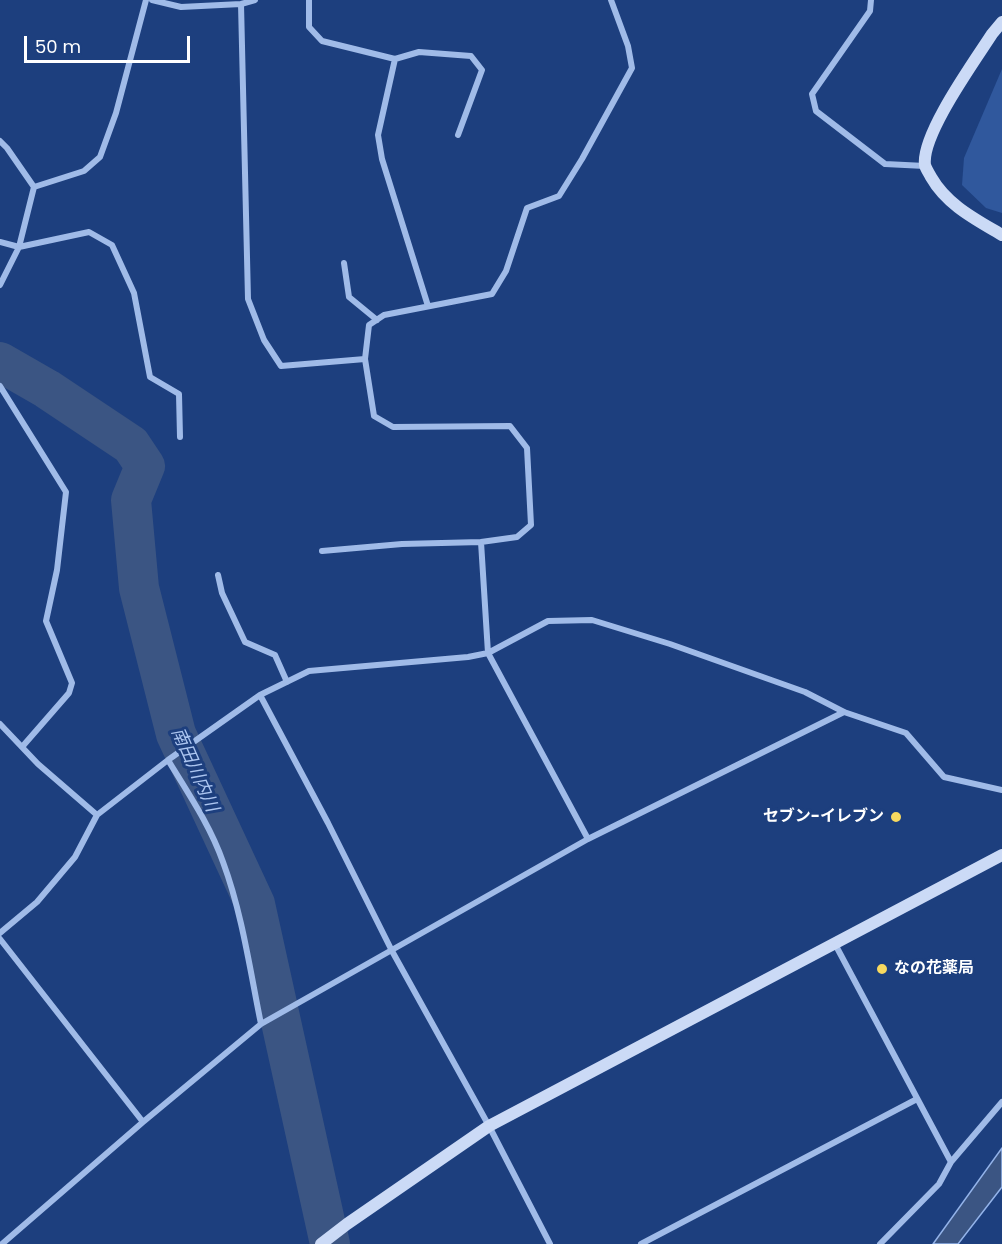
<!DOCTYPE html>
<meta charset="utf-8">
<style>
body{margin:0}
#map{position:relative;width:1002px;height:1244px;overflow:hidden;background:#1d3f7e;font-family:Poppins,sans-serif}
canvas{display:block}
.scale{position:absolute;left:24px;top:36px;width:166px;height:27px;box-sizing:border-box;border:3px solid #fff;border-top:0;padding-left:8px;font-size:18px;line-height:21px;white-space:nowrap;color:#fff;-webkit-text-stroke:4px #1d3f7e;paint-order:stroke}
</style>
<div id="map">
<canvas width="1002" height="1244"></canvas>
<div class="scale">50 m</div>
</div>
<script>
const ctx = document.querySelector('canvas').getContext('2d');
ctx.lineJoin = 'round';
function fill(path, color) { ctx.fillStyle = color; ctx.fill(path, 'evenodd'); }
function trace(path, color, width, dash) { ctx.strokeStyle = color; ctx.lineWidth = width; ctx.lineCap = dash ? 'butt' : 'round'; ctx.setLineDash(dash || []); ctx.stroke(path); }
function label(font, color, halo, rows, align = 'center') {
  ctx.font = font + ' Poppins,"Noto Sans JP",sans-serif'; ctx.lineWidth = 6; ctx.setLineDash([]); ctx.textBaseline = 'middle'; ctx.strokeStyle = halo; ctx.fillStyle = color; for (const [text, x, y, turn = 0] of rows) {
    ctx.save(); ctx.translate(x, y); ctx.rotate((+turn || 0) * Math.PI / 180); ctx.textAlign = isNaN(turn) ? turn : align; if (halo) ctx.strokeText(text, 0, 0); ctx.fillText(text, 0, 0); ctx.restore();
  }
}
const green = new Path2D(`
 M 1002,69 L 1002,213 L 986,208 L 962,185 L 964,158 Z`);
const water = new Path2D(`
 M 1002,1148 L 1002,1187 L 958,1244 L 933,1244 Z`);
const river = new Path2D(`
 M 0,362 L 47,389 L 131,445 L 145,466 L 131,500 L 139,588 L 176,734 L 255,904 L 330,1244`);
const street = new Path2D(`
 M 152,0 L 181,7 L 241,4 L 255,0
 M 309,0 L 309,27 L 322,41 L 395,59 L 378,135 L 382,159 L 428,306
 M 871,0 L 870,11 L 812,94 L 816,111 L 885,164 L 925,166
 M 241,4 L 248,299 L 264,340 L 281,366 L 365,359
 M 395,59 L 419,52 L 471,56 L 482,70 L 458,135
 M 0,141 L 7,148 L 34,187
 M 0,242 L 19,247 L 89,232 L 112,245 L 134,293 L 150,377 L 179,394 L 180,437
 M 344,263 L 349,297 L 377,320
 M 0,285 L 19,247 L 34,187 L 84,171 L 100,157 L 116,113 L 146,0
 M 0,386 L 66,492 L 57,570 L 46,621 L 72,683 L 69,693 L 22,747
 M 322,551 L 402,544 L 481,542
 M 218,575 L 222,593 L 245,642 L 275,655 L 287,682
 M 260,695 L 328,823 L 392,951 L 489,1126 L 550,1244
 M 0,724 L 38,764 L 97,815
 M 168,760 C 188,793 210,825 223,862 C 242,913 250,970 261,1024
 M 588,839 L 488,653 L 481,542 L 517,537 L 531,525 L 527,448 L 510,426 L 393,427 L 374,416 L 365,359 L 369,325 L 384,315 L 492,294 L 506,271 L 527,208 L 559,196 L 582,159 L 632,68 L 628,46 L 611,0
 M 0,933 L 37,902 L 75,857 L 97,815 L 168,760 L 260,695 L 309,671 L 468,657 L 488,653 L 548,621 L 592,620 L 670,644 L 805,692 L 844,712 L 906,733 L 944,777 L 1002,790
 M 0,939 L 143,1122
 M 835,944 L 951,1162
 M 2,1244 L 143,1122 L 261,1024 L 588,839 L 844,712
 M 641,1244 L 917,1099
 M 880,1244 L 939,1184 L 951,1162 L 1002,1102`);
const secondary = new Path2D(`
 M 1002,22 L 992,34 C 974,62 921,135 925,165 C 926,169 929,173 931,177 C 947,205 975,219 1002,235
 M 321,1244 L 347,1224 L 489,1126 L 1002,855`);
const markers = [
 [896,817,6,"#f8d95f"],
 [882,969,6,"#f8d95f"]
];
const poiNames = [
 ["セブン-イレブン",884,817],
 ["なの花薬局",894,969,"left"]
];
const waterNames = [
 ["南田川内川",194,770,66]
];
fill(green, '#30589d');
fill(water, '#3b5583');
trace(water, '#94b4ea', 1.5);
trace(river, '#3b5583', 40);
trace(street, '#a0bbe8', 6);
trace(secondary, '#cbdaf6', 12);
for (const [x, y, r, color] of markers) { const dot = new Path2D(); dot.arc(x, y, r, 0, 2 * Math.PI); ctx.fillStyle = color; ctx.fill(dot); trace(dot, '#1d3f7e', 2); }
label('bold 16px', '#fff', '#1d3f7e', poiNames, 'right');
label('italic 18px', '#acc5f0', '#1d3f7e', waterNames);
</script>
